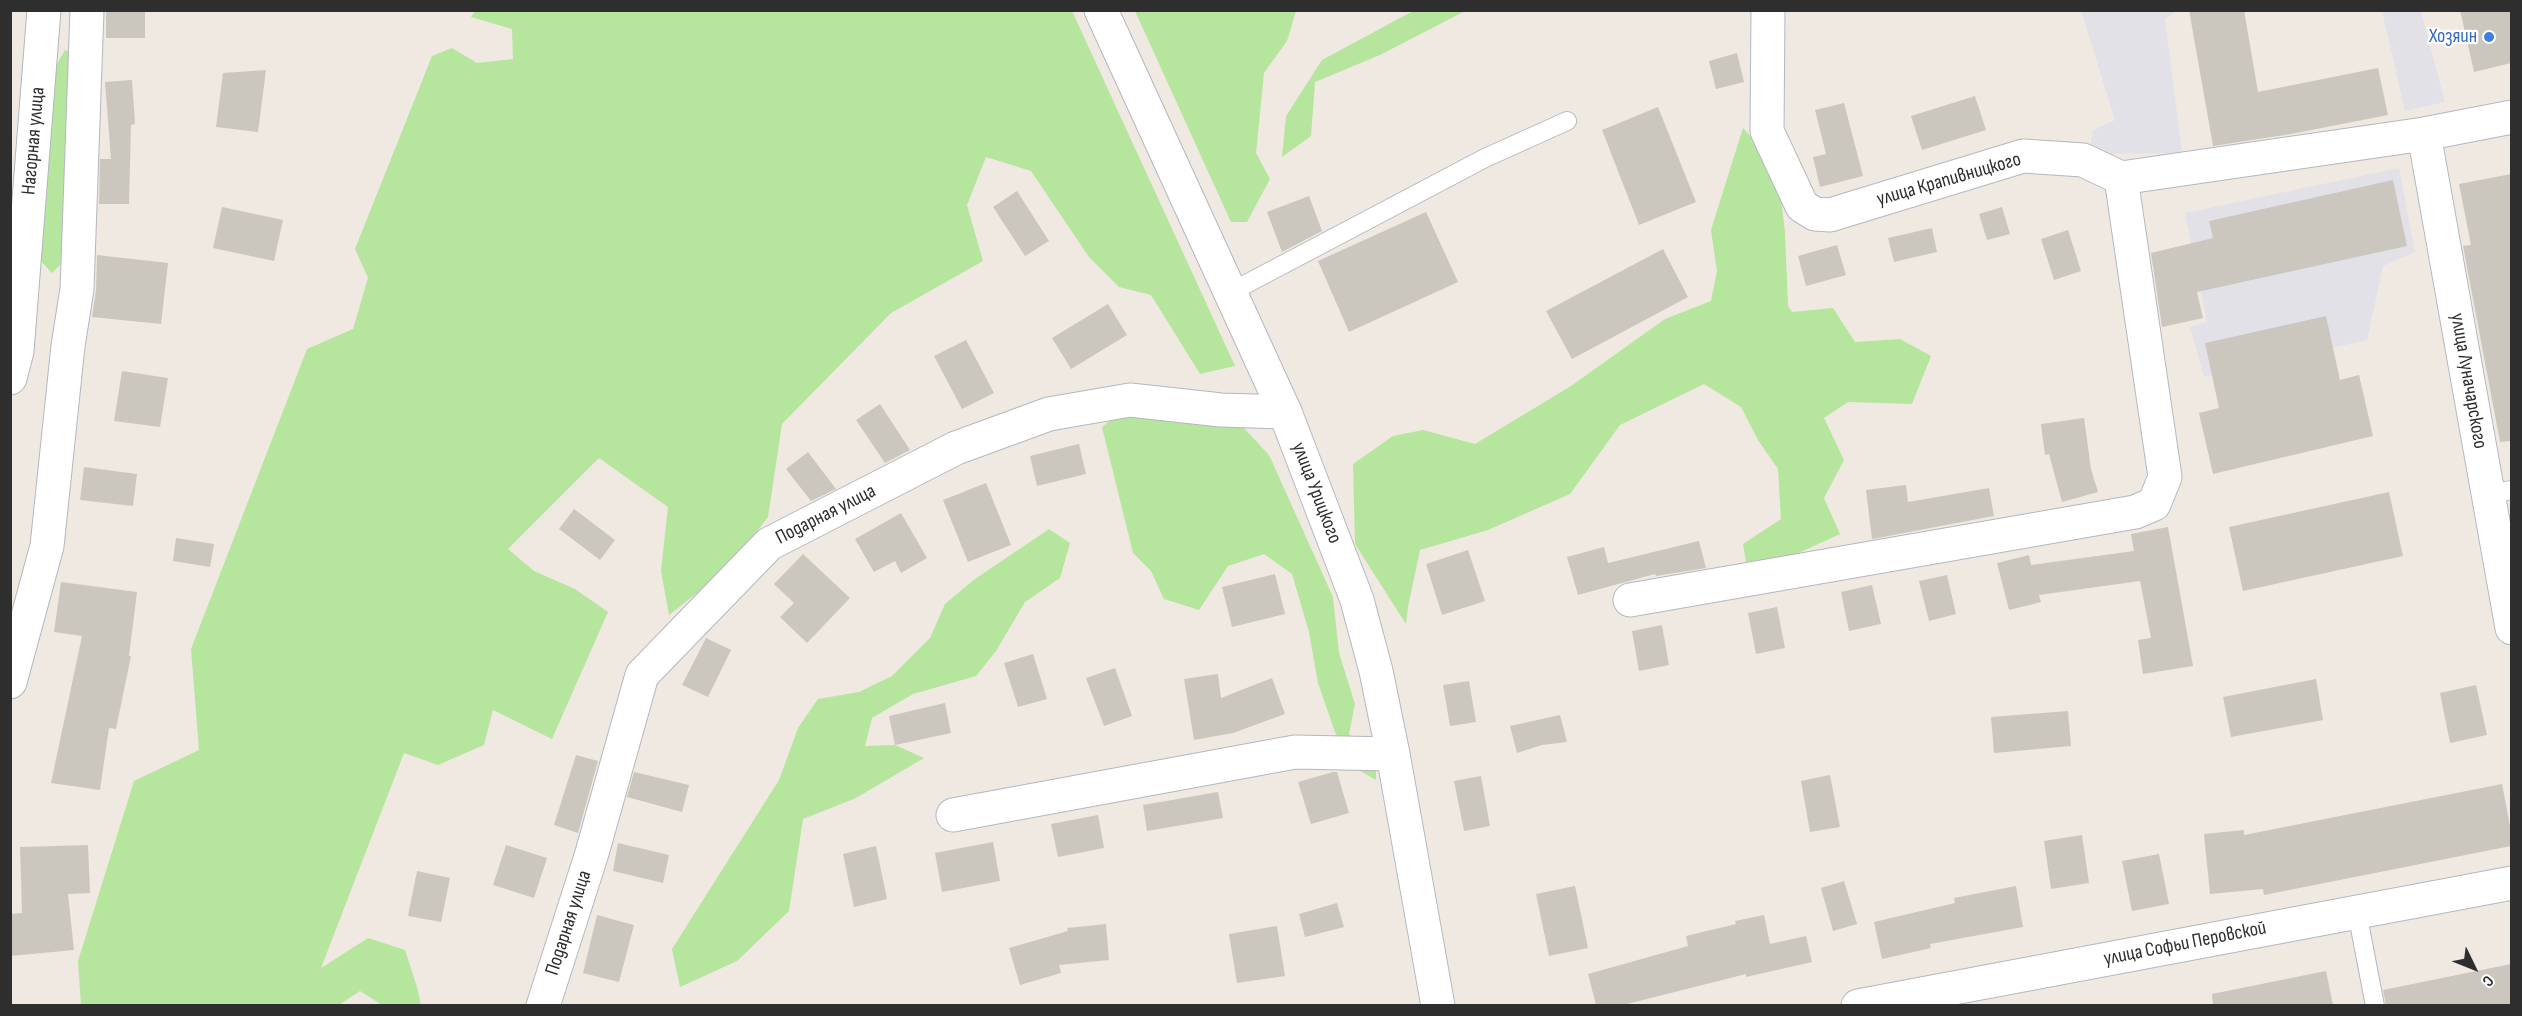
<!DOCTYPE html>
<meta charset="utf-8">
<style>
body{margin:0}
#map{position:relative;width:2522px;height:1016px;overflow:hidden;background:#efe9e1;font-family:"Sofia Sans Condensed",sans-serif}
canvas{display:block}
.frame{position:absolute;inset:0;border:12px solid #2e2e2e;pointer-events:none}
.north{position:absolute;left:2444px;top:938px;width:60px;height:60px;-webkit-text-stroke:4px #fff;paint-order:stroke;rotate:133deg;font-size:16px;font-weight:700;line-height:24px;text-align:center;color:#2e2e2e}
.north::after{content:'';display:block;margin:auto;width:21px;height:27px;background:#2e2e2e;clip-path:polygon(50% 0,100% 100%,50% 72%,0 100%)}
</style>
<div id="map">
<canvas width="2522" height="1016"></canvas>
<div class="frame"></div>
<div class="north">С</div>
</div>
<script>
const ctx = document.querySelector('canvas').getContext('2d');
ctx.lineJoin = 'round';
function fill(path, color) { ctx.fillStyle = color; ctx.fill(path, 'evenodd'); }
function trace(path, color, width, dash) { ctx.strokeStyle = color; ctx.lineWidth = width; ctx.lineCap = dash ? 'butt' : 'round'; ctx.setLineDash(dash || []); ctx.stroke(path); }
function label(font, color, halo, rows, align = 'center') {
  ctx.font = font + ' "Sofia Sans Condensed",sans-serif'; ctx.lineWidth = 4.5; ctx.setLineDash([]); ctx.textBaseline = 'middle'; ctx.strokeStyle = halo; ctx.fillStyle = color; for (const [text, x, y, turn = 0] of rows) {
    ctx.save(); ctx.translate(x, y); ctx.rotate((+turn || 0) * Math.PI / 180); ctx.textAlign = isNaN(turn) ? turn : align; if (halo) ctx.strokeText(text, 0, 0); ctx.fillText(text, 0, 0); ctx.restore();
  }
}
const industrial = new Path2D(`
 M 2081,11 L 2173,11 L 2174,13 L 2165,19 L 2182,153 L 2089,154 L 2093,130 L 2115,120 Z
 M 2382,11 L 2421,11 L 2445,102 L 2405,111 Z
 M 2399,168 L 2415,252 L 2383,266 L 2367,340 L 2204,377 L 2190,327 L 2207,322 L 2185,213 Z`);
const green = new Path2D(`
 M 475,11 L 1072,11 L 1235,366 L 1200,374 L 1151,295 L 1119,287 L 1089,257 L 1031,171 L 986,157 L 967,205 L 983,261 L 891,313 L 782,424 L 768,517 L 730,567 L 669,615 L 661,571 L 668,507 L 599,458 L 508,549 L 534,571 L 575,589 L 608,612 L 552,739 L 493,710 L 484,745 L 438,765 L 404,753 L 321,968 L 368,938 L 405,950 L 417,987 L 421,1005 L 382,1005 L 360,991 L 339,1005 L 81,1005 L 78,961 L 134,781 L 199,750 L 191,649 L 307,349 L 353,329 L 368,278 L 355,249 L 432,56 L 452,48 L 477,63 L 513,59 L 512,29 L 471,17 Z
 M 1135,11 L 1296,11 L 1287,41 L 1264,73 L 1256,153 L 1270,179 L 1247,222 L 1231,222 Z
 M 1413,11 L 1465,11 L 1380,55 L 1315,82 L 1311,136 L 1282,157 L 1286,116 L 1322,60 Z
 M 65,50 L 77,53 L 65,260 L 52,273 L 38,258 L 53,71 Z
 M 1743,128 L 1777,166 L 1785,232 L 1788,306 L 1792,312 L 1833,308 L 1855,342 L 1900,339 L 1931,356 L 1912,404 L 1848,402 L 1824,418 L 1844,460 L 1824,498 L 1840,534 L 1792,556 L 1746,562 L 1743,544 L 1781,519 L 1778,469 L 1758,440 L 1741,407 L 1704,384 L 1620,425 L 1570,494 L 1488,530 L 1420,550 L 1408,607 L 1406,624 L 1355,544 L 1353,464 L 1393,436 L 1423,430 L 1475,444 L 1571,386 L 1665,319 L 1711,301 L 1717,271 L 1711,230 Z
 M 1118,414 L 1242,426 L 1269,455 L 1333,597 L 1339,653 L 1355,704 L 1349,734 L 1376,765 L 1376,780 L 1355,768 L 1335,732 L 1318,683 L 1309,632 L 1292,574 L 1264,554 L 1228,566 L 1199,610 L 1164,599 L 1151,571 L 1133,553 L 1102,427 Z
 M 1049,529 L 1070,543 L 1060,578 L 1025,602 L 996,651 L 976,676 L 913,694 L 872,718 L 865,746 L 895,745 L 924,758 L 856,798 L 803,819 L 789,911 L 737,961 L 680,987 L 672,949 L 779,780 L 798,728 L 818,699 L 859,692 L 892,676 L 930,638 L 945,604 L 975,579 Z`);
const building = new Path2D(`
 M 106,10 L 145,10 L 145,38 L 106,38 Z
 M 2189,10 L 2244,10 L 2258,92 L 2378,68 L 2388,115 L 2291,134 L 2213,146 Z
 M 2460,10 L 2511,10 L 2511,63 L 2474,72 Z
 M 1737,53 L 1744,82 L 1716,89 L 1709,61 Z
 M 266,70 L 258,132 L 216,127 L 223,73 Z
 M 132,80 L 135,124 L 131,125 L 129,204 L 99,204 L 100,159 L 111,159 L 105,82 Z
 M 1975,96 L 1986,130 L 1922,150 L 1911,116 Z
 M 1844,103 L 1863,176 L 1820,187 L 1813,157 L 1826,154 L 1815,110 Z
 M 1658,107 L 1696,202 L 1639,225 L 1602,130 Z
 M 2511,174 L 2511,441 L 2500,442 L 2463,246 L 2471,245 L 2459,184 Z
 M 2393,180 L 2407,246 L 2197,292 L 2203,318 L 2162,327 L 2151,253 L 2213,238 L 2209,221 Z
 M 1017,191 L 1049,241 L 1025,256 L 993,207 Z
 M 1309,196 L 1322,231 L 1282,252 L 1267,212 Z
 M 222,207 L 283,220 L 274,261 L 213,248 Z
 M 2002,207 L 2010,234 L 1987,240 L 1979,214 Z
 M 1426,212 L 1458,282 L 1349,332 L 1318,261 Z
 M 1932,228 L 1937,252 L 1894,262 L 1888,238 Z
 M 2068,230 L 2081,271 L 2054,280 L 2041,239 Z
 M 1837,245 L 1846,275 L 1806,286 L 1798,256 Z
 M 1663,249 L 1688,297 L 1572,359 L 1546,311 Z
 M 97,255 L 168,263 L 161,324 L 92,317 L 96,290 Z
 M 1108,304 L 1127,335 L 1071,369 L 1052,338 Z
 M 2326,316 L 2340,380 L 2359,375 L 2373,436 L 2213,474 L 2199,413 L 2219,408 L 2205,343 Z
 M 966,340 L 994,393 L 962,409 L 934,356 Z
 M 122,371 L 168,378 L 160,427 L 114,421 Z
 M 880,404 L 910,450 L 885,463 L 856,420 Z
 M 2084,418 L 2091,469 L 2098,492 L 2062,502 L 2049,454 L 2045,455 L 2041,424 Z
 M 1079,444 L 1086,474 L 1037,486 L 1030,456 Z
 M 808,452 L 836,489 L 811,501 L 786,469 Z
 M 84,467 L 137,474 L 133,506 L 80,500 Z
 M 986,483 L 1011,545 L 968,562 L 943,500 Z
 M 1906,485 L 1908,502 L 1989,488 L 1994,516 L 1872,539 L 1866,490 Z
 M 2389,492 L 2403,556 L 2243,591 L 2229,527 Z
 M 574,509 L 615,540 L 600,560 L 559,529 Z
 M 901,513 L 927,558 L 901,573 L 895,561 L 874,572 L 855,539 Z
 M 2168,527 L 2193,666 L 2143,674 L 2138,640 L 2151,638 L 2140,581 L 2039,595 L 2041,602 L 2009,610 L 1997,563 L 2029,555 L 2031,565 L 2134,551 L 2131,534 Z
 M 176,538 L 214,544 L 210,567 L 173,561 Z
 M 1699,541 L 1706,568 L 1656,576 L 1655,574 L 1578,595 L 1567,557 L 1604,547 L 1608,563 Z
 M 1468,550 L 1485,601 L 1442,615 L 1426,564 Z
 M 803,554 L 850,598 L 807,643 L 780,617 L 794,603 L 774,584 Z
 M 1275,574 L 1285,614 L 1232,627 L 1222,587 Z
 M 1947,575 L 1956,614 L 1929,621 L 1919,581 Z
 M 61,582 L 137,592 L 129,656 L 131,656 L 116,729 L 109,728 L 100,790 L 51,783 L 82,636 L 54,632 Z
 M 1872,585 L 1881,624 L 1849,631 L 1841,592 Z
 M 1777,607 L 1785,648 L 1756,654 L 1748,613 Z
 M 1662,625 L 1669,665 L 1639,671 L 1632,631 Z
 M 706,638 L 731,650 L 708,697 L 682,685 Z
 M 1033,654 L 1047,699 L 1018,707 L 1004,663 Z
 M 1115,668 L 1132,716 L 1104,726 L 1086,678 Z
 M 1218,674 L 1221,698 L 1272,678 L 1285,714 L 1233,733 L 1194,740 L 1184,679 Z
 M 2316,679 L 2323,720 L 2231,737 L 2223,697 Z
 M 1469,681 L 1476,722 L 1450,726 L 1443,685 Z
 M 2476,685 L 2487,735 L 2450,743 L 2440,693 Z
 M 945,703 L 951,733 L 895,745 L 889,716 Z
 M 2068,711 L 2071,746 L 1994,753 L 1991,717 Z
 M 1560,715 L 1567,742 L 1542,745 L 1517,753 L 1510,726 Z
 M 576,755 L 598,761 L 578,833 L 554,825 Z
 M 634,772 L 689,785 L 682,812 L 627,797 Z
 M 1333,772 L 1337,772 L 1349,813 L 1311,824 L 1298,782 Z
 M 1830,775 L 1840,827 L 1810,832 L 1801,781 Z
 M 1481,776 L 1490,826 L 1464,831 L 1454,781 Z
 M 2502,784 L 2511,831 L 2511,846 L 2264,895 L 2263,889 L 2210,894 L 2204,834 L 2244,830 L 2244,835 Z
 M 1218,792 L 1223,818 L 1147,831 L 1143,805 Z
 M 1098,815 L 1104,848 L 1058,857 L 1051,824 Z
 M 2082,835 L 2089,883 L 2051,889 L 2044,841 Z
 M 993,842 L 1000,881 L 942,892 L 935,853 Z
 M 618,843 L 669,855 L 663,883 L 613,871 Z
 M 88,845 L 90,893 L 68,894 L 74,950 L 10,956 L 10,914 L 22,913 L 20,847 Z
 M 506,845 L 547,858 L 534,898 L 493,885 Z
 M 876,846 L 887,899 L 854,907 L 843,854 Z
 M 2159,854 L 2169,904 L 2132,911 L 2122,861 Z
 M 417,871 L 450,878 L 441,922 L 408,916 Z
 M 1844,881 L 1857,924 L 1833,931 L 1821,888 Z
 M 1575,886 L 1588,948 L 1549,956 L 1536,894 Z
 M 2016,886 L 2023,927 L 1930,944 L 1931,948 L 1882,959 L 1874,922 L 1955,903 L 1954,898 Z
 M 1337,903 L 1344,927 L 1305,937 L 1299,914 Z
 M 597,915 L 634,925 L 619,982 L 583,973 Z
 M 1764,915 L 1770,944 L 1806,936 L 1812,962 L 1746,977 L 1746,974 L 1623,1005 L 1596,1005 L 1588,974 L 1688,946 L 1686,936 L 1736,924 L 1735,921 Z
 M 1106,924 L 1109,960 L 1059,965 L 1061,973 L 1020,985 L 1009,948 L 1068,931 L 1067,928 Z
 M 1277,926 L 1285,976 L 1237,983 L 1229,934 Z
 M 2511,964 L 2511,1005 L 2386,1005 L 2383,990 Z
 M 2326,971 L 2333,1005 L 2213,1005 L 2212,994 Z`);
const lane = new Path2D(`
 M 1231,292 L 1485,158 L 1567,121
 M 2488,494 L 2512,490
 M 2357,912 L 2375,1006`);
const street = new Path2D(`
 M 1768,10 L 1767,131 L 1802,206 L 1815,214 L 1830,215 L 2023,156 L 2083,160 L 2121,178 L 2424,134 L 2512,117
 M 2424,134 L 2512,628
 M 10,378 L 17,351 L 44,10
 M 1630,600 L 2135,512 L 2154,504 L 2165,477 L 2121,178
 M 10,682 L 47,546 L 68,346 L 77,289 L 87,10
 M 953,815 L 1295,752 L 1393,754
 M 543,1006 L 592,853 L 642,675 L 769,544 L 956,448 L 1049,414 L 1130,400 L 1221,410 L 1285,412
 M 1858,1006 L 2512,883`);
const secondary = new Path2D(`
 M 1101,10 L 1285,412 L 1357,600 L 1376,671 L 1393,754 L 1438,1006`);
const markers = [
 [2489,37,6,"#3f7fe0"]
];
const shopNames = [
 ["Хозяин",2477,37]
];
const streetNames = [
 ["Нагорная улица",34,141,-85],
 ["улица Крапивницкого",1949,180,-16],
 ["улица Луначарского",2468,381,80],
 ["улица Урицкого",1316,493,69],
 ["Подарная улица",826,515,-27],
 ["Подарная улица",569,923,-72],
 ["улица Софьи Перовской",2185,944,-11]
];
fill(industrial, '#e3e1e8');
fill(green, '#b6e59e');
fill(building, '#cbc7bf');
trace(lane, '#b4b7c1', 20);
trace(street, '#b4b7c1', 35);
trace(secondary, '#b4b7c1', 35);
trace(lane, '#fff', 18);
trace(street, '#fff', 33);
trace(secondary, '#fff', 33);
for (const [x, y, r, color] of markers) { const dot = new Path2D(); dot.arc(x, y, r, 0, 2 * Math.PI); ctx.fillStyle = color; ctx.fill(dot); trace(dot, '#fff', 2); }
label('20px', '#366cbe', '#fff', shopNames, 'right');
label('20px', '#2e2e2e', '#fff', streetNames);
</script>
